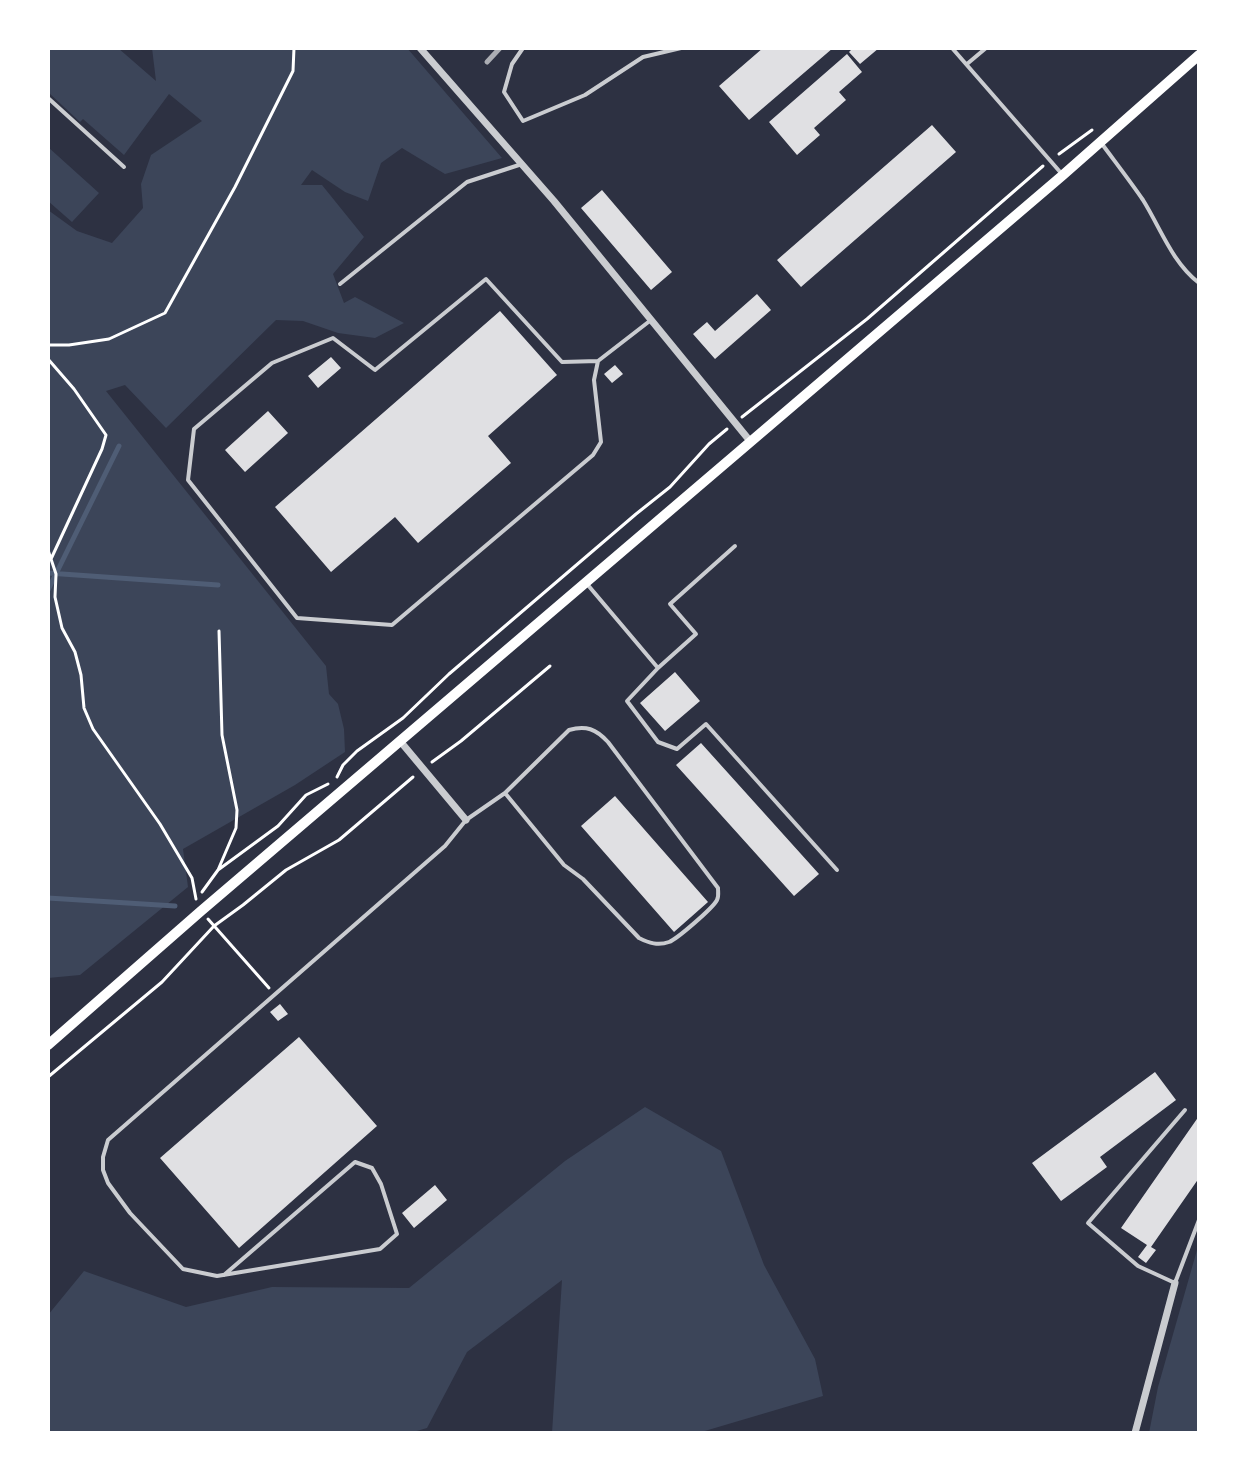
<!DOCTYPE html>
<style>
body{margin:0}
#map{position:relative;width:1247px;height:1481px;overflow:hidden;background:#2d3142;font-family:"IBM Plex Sans",sans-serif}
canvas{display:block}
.frame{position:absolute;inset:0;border:50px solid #fff;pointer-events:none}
</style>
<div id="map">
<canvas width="1247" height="1481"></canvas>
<div class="frame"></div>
</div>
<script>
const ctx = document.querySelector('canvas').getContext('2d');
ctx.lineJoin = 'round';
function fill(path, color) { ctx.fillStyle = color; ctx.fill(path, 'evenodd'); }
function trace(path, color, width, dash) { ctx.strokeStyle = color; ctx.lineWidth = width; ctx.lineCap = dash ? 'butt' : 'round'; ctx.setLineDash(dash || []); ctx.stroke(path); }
const green = new Path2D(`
 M 48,48 L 118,48 L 156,81 L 152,48 L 407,48 L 502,158 L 445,174 L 402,148 L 381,163 L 368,201 L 345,192 L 312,170 L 301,185 L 322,185 L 364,237 L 333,274 L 344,303 L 355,297 L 404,323 L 375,338 L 338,333 L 303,321 L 276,320 L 166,428 L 125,385 L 106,391 L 326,666 L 329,694 L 338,704 L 344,729 L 345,752 L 295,785 L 183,849 L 188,887 L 80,975 L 48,978 L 48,210 L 77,231 L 112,243 L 143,208 L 141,184 L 151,155 L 202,121 L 169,94 L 124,155 L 83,119 L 80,122 L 48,92 Z
 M 48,147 L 99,193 L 72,222 L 48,201 Z
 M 645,1107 L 721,1151 L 764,1265 L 815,1359 L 823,1396 L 698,1433 L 552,1433 L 562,1280 L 467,1352 L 427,1428 L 410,1433 L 48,1433 L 48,1315 L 84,1271 L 186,1307 L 272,1287 L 409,1288 L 565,1161 Z
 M 1199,1243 L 1199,1433 L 1149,1433 L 1158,1387 Z`);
const stream = new Path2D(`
 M 48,573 L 218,585
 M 48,590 L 119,446
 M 48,898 L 175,906`);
const building = new Path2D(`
 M 763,48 L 833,48 L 749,120 L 719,86 Z
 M 853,48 L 879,48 L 860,64 L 849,52 Z
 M 847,54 L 862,72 L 839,92 L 846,100 L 814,128 L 820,135 L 797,155 L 769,122 Z
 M 932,125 L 956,152 L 801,287 L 777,260 Z
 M 602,190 L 672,272 L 651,290 L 581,208 Z
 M 757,294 L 771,310 L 715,359 L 693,334 L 707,322 L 715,331 Z
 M 500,311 L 557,375 L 488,436 L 511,463 L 418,543 L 395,517 L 331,572 L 275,507 Z
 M 331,357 L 341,368 L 318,388 L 308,376 Z
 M 615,365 L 623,374 L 612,383 L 604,374 Z
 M 268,411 L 288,433 L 245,472 L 225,450 Z
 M 675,672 L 700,701 L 665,731 L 640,703 Z
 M 701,743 L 819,874 L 794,896 L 676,765 Z
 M 615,796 L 708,902 L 674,932 L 581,826 Z
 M 280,1004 L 288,1014 L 278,1021 L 270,1012 Z
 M 299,1037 L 377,1126 L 239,1248 L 160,1158 Z
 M 1155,1072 L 1176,1100 L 1100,1157 L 1107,1167 L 1061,1201 L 1032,1163 Z
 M 1199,1116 L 1199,1178 L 1151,1247 L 1156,1250 L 1146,1263 L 1138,1257 L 1147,1245 L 1121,1228 Z
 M 435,1185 L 447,1200 L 414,1228 L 402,1213 Z`);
const path = new Path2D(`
 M 1059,154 L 1092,130
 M 48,345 L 69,345 L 109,339 L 165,313 L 235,187 L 293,71 L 294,48
 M 48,359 L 74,389 L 106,435 L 102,449 L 51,559
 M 742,417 L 867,319 L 1043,166
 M 48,550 L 56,574 L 55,597 L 62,628 L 75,652 L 81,675 L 84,708 L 93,729 L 160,824 L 192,878 L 196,899
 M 432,762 L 461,741 L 550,666
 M 337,777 L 343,765 L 357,751 L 403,718 L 449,674 L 636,514 L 670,487 L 709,444 L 727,429
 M 218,870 L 278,826 L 306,795 L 328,784
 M 202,892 L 218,870 L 236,828 L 237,810 L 222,735 L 219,631
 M 208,919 L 269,988
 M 48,1077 L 162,982 L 214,926 L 243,905 L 286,870 L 339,840 L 413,777`);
const service = new Path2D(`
 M 523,48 L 512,64 L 504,92 L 523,121 L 585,95 L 643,57 L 681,48
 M 952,48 L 1061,173
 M 967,64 L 986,48
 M 48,98 L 124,167
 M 1102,144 C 1116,163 1130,181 1143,200 C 1161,229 1172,262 1199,283
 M 340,284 L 467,182 L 522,164
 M 598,361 L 562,362 L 486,279 L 375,370 L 333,338 L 272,363 L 194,429 L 188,480 L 297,618 L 392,625 L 593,455 L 601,442 L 594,380 L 598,361 L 651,320
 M 587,584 L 658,668 L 627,701 L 658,742 L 677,749 L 706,724 L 837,870
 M 658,668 L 696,634 L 670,604 L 735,546
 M 1185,1110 L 1088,1223 L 1138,1266 L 1175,1283 L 1199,1220
 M 224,1275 L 355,1162 L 372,1168 L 381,1184 L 397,1234 L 380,1249 L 217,1276 L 183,1269 L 130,1213 L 108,1183 L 103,1170 L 103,1157 L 108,1140 L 445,846 L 466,820 L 505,793 L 569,730 C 586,725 596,729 608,742 L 718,888 C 718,892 719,896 717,900 C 713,908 677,939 669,942 C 658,946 649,943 639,938 L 583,879 L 564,865 L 505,793`);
const minor = new Path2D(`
 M 420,48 L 554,201 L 750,441
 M 400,741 L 466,820
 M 1135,1433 L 1175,1283`);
const secondary = new Path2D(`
 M 48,1045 L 201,911 L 1063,175 L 1199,55`);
const rail = new Path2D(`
 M 487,62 L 500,48`);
fill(green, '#3c4559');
trace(stream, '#4f5d75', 5);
fill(building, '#e0e0e3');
trace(path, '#fff', 3);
trace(service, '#caccd0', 4);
trace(minor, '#caccd0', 7);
trace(secondary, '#fff', 10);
trace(rail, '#abadb3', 5);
</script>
